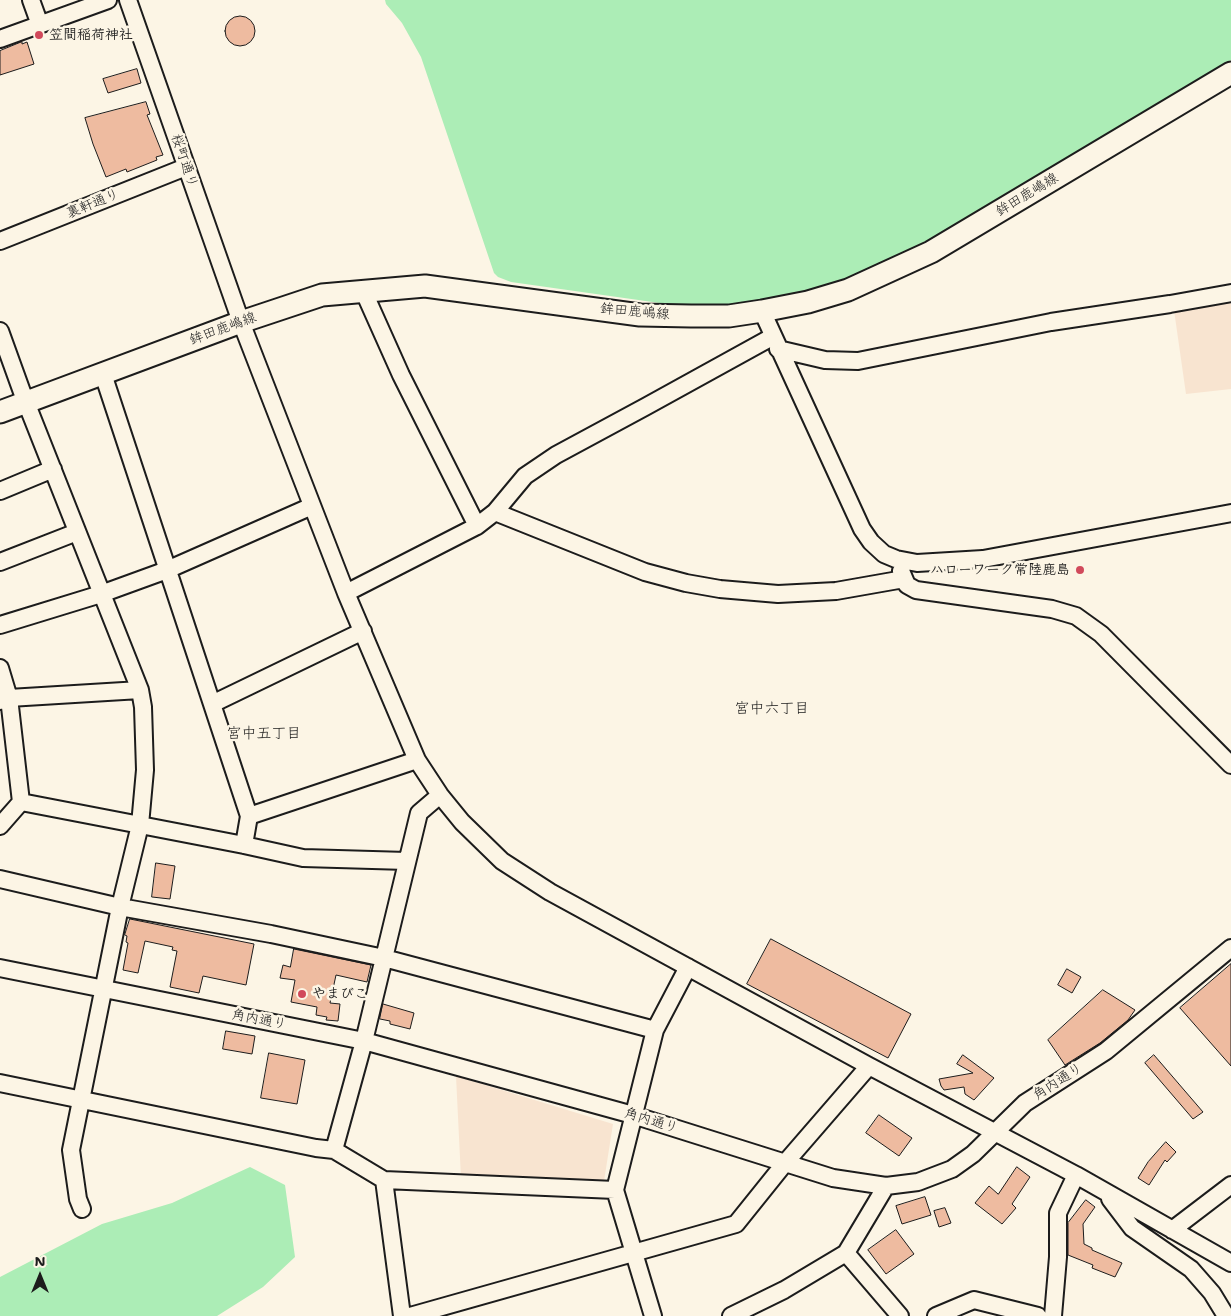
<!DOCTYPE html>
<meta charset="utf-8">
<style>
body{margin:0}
#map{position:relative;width:1231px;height:1316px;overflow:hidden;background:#fcf5e5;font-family:"Shantell Sans",sans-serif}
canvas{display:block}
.north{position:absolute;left:15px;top:1251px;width:50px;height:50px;-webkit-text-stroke:4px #fcf5e5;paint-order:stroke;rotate:0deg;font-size:14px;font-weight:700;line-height:20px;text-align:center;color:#1c1c1c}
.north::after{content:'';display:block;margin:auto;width:18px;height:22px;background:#1c1c1c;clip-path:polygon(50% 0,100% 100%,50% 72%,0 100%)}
</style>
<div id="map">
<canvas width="1231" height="1316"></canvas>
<div class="north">N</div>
</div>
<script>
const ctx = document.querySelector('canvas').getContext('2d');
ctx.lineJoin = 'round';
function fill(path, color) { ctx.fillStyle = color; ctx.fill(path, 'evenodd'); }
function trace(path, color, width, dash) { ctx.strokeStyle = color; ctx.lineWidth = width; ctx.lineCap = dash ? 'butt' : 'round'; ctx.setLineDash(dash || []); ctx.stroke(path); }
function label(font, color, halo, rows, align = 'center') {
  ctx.font = font + ' "Shantell Sans","Klee One",sans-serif'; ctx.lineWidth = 5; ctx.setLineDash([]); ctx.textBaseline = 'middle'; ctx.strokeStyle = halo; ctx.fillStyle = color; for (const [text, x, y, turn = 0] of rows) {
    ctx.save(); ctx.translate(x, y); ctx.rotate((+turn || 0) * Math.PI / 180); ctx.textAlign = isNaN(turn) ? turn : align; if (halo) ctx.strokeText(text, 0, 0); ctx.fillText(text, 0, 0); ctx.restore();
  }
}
const built = new Path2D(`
 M 1231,299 L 1231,389 L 1186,394 L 1174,310 Z
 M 456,1076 L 613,1124 L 604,1181 L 461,1178 Z`);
const green = new Path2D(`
 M 385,0 L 1231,0 L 1231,60 L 931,245 L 844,284 L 806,295 L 741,304 L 695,308 L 511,282 L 498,277 L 494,273 L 421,57 L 402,23 L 386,4 Z
 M 250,1167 L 285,1185 L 295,1257 L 263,1287 L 217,1316 L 0,1316 L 0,1277 L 102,1224 L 172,1203 Z`);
const building = new Path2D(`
 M225 31a15 15 0 1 1 30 0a15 15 0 1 1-30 0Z
 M 22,42 L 22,44 L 27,42 L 34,64 L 0,75 L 0,51 Z
 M 137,69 L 141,83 L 108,93 L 103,79 Z
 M 146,102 L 150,114 L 147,115 L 163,155 L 156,157 L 157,160 L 127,172 L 126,169 L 106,177 L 93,144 L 85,118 Z
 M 156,863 L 175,866 L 170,899 L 152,897 Z
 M 130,919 L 254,944 L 246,985 L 203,976 L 199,993 L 170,987 L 177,951 L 172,950 L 173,947 L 145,941 L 138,973 L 123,970 L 128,943 L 126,942 L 127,936 L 125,935 Z
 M 771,939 L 911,1014 L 888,1058 L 747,984 Z
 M 294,949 L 371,965 L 367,982 L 336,975 L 330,1003 L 340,1004 L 338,1021 L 326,1020 L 327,1017 L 316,1015 L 317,1007 L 291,1002 L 295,980 L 280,978 L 283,965 L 290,967 Z
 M 1231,964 L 1231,1066 L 1180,1008 Z
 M 1067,969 L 1081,977 L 1072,993 L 1058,985 Z
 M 1103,990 L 1135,1010 L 1128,1020 L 1100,1043 L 1065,1065 L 1048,1040 Z
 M 383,1004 L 414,1013 L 410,1029 L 390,1024 L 390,1021 L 380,1019 Z
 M 226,1031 L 255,1036 L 252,1054 L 223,1049 Z
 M 269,1053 L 305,1060 L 297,1104 L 261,1098 Z
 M 963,1055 L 994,1078 L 974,1100 L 965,1094 L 964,1087 L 944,1090 L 941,1086 L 939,1079 L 973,1073 L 957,1064 Z
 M 1154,1055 L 1203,1112 L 1193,1119 L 1145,1063 Z
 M 879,1115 L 912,1138 L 899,1156 L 866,1133 Z
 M 1166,1142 L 1176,1152 L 1167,1162 L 1165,1160 L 1149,1185 L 1138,1178 L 1148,1162 Z
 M 1017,1167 L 1030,1177 L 1012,1204 L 1016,1208 L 1002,1224 L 975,1203 L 989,1186 L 998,1194 Z
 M 925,1197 L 931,1215 L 902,1224 L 896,1206 Z
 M 1086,1200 L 1095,1207 L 1083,1224 L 1084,1244 L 1092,1248 L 1092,1250 L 1122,1263 L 1115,1277 L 1092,1268 L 1093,1265 L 1068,1255 L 1068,1223 Z
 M 945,1208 L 951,1223 L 939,1227 L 934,1211 Z
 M 896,1230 L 914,1254 L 886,1274 L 868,1250 Z`);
const minor = new Path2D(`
 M 31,0 L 40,25
 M 128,0 L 241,322 L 346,593 L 417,760 L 440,795 L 462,822 L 502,861 L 550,892 L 869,1066 L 1076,1175 L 1231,1263
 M 0,39 L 108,0
 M 0,241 L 186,167
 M 363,290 L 401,375 L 477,526 L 495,512 L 525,476 L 556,455 L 645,407 L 772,337
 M 762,311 L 862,529 L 871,542 L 884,554 L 896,559 L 917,563 L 983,559 L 1231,513
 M 0,331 L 22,392 L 140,690 L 143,707 L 145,770 L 140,825 L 120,907 L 71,1150 L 78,1199 L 82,1209
 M 778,349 L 825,360 L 858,361 L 1051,322 L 1170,304 L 1231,293
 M 103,374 L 249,816 L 244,845
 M 0,491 L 53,469
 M 495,512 L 645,572 L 686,583 L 720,589 L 778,594 L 836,591 L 904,579
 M 0,562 L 77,532
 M 901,571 L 907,585 L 916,590 L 1052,609 L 1076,616 L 1101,634 L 1231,765
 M 346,593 L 477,526
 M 0,625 L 101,594 L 167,570 L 312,506
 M 0,668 L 9,698 L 21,802 L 0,826
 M 0,701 L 9,698 L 140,690
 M 212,704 L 363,631
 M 21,802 L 244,845 L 303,858 L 407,861
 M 249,816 L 417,760
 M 0,879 L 120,907 L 271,934 L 384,958 L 655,1030
 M 0,968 L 364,1041 L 633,1115 L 833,1178 L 886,1186 L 918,1182 L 952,1169 L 973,1154 L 1025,1103 L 1106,1051 L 1231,948
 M 0,1083 L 316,1148 L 334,1150 L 384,1180 L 402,1316
 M 334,1150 L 364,1041 L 419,813 L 440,795
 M 384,1180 L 615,1190
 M 1110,1199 L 1132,1228 L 1191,1269 L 1212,1293 L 1226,1316
 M 1172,1230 L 1231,1185
 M 846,1253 L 900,1316
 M 410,1316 L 736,1224 L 785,1163 L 869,1066
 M 653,1316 L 615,1190 L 655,1030 L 688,967
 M 731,1316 L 784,1290 L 846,1253 L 886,1186
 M 936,1316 L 974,1300 L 1038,1316
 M 1053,1316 L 1058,1257 L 1058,1213 L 1076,1175`);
const major = new Path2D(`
 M 0,412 L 241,322 L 322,295 L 425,286 L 640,315 L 691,316 L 729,316 L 762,311 L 808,302 L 848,290 L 931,252 L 1231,73`);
const markers = [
 [39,35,5,"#d1495b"],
 [1080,570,5,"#d1495b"],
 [302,994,5,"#d1495b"]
];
const poiNames = [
 ["笠間稲荷神社",49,35],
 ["ハローワーク常陸鹿島",1070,570,"right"],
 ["やまびこ",312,994]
];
const streetNames = [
 ["桜町通り",184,161,71],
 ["鉾田鹿嶋線",1027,195,-31],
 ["裏軒通り",93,204,-22],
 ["鉾田鹿嶋線",635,312,5],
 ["鉾田鹿嶋線",223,329,-20],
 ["角内通り",259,1020,11],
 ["角内通り",1058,1082,-33],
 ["角内通り",651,1121,17]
];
const neighbourhoodNames = [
 ["宮中六丁目",772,709],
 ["宮中五丁目",264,734]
];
fill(built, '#f8e4d0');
fill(green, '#acedb6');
fill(building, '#eebba0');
trace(building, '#1c1c1c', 1);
trace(minor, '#1c1c1c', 20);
trace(major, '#1c1c1c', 25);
trace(minor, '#fcf5e5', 16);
trace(major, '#fcf5e5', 21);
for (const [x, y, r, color] of markers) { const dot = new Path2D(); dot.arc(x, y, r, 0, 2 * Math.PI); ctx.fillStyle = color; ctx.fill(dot); trace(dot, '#fcf5e5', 2); }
label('bold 14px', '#1c1c1c', '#fcf5e5', poiNames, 'left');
label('14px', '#1c1c1c', '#fcf5e5', streetNames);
label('15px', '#1c1c1c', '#fcf5e5', neighbourhoodNames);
</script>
